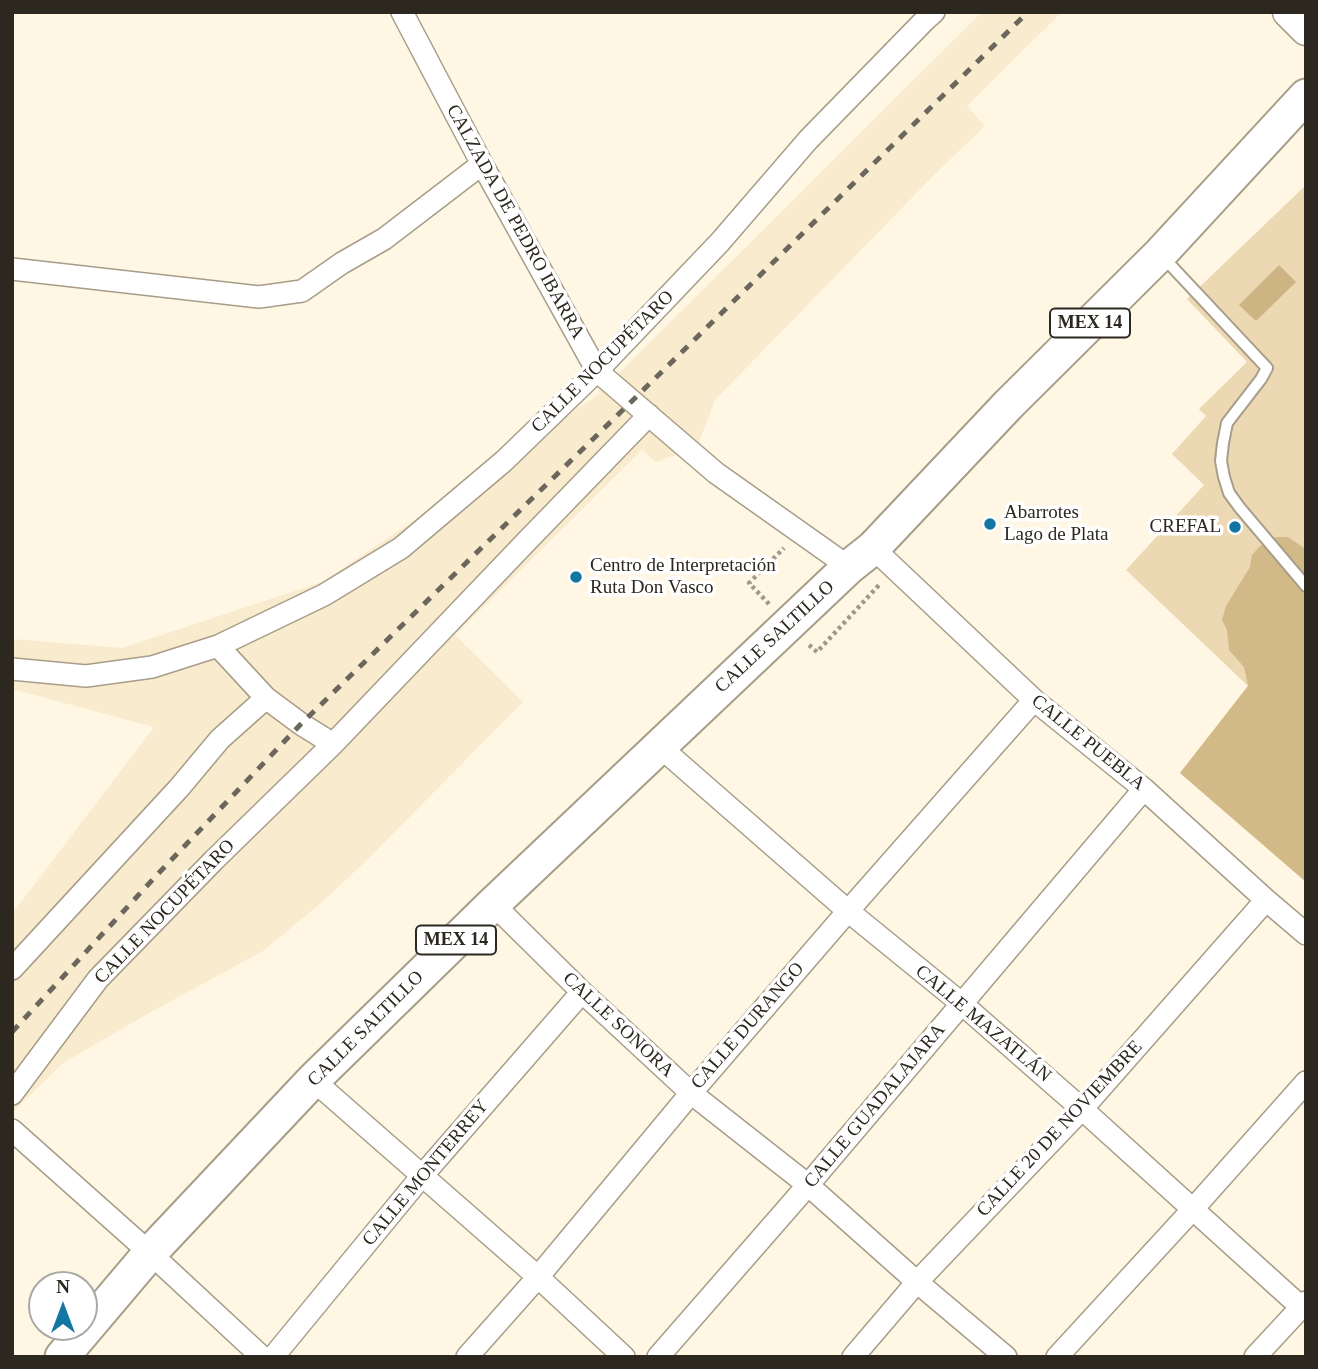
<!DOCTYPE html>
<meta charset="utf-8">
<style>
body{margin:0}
#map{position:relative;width:1318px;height:1369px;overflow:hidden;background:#fff6e4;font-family:Georgia,serif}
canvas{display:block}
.frame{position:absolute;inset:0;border:14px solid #2c2820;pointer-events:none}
.north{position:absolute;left:28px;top:1271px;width:70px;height:70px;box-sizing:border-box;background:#fff;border:2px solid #aba9a6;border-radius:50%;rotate:0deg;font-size:19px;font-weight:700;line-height:28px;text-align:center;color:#2c2820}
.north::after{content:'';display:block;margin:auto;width:24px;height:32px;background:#1176a2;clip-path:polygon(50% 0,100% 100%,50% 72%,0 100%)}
</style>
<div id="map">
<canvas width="1318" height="1369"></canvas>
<div class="frame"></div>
<div class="north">N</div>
</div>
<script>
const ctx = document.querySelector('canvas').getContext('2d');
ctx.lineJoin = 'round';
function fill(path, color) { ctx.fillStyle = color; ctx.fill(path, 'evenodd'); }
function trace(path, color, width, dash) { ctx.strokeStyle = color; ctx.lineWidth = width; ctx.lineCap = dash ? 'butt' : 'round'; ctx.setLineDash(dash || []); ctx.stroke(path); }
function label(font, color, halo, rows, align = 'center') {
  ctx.font = font + ' Georgia,serif'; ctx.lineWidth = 7; ctx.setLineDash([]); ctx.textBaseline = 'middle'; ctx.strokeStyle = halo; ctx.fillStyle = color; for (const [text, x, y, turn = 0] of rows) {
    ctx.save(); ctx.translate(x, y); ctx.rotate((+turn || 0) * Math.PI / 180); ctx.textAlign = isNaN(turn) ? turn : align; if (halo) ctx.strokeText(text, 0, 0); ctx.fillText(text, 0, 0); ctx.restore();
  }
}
const built = new Path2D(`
 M 982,12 L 1062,12 L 967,106 L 985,126 L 935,174 L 715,400 L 697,447 L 656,462 L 642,450 L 455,635 L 523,702 L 366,861 L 320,904 L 263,951 L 151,1012 L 63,1063 L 12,1113 L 12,914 L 154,727 L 12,689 L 12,639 L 122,648 L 322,582 L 394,534 L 596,396 Z`);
const green = new Path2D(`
 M 1306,185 L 1306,882 L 1180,773 L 1248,686 L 1126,570 L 1204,485 L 1172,454 L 1206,416 L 1199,409 L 1247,362 L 1187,299 Z`);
const forest = new Path2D(`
 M 1277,537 L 1288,537 L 1304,548 L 1306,555 L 1306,882 L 1180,773 L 1248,686 L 1244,667 L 1229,650 L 1227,630 L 1222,620 L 1226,606 L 1250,567 L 1252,555 L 1260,546 Z`);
const water = new Path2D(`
 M 1279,265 L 1296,282 L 1256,321 L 1239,305 Z`);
const path = new Path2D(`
 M 769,604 L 749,583 L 784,548
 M 809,645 L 817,652 L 880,584`);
const lane = new Path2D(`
 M 1162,256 L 1267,368 L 1261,379 L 1227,423 L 1223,443 L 1221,461 L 1224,477 L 1229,493 L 1240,508 L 1306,586`);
const street = new Path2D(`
 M 402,12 L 482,164 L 597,371 L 716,473 L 849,567
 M 12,269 L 259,297 L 302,291 L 342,263 L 384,239 L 482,164
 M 873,548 L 1034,700 L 1144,789 L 1266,900 L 1306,934
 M 218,646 L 324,595 L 401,548 L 504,461 L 597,371 L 720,242 L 808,140 L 925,20 L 934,12
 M 12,669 L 86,676 L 152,667 L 218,646 L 266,698 L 301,724 L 333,744
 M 659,746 L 848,911 L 961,1003 L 1082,1109 L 1301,1307
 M 493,904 L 582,992 L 691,1093 L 808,1185 L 917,1282 L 1006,1357
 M 12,969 L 179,788 L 220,739 L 266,698
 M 313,1080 L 538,1277 L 624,1357
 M 12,1094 L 98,979 L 214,860 L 333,744 L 525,543 L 649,415
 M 12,1130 L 150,1253 L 262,1357
 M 273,1357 L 421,1177 L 582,992
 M 467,1357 L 538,1277 L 691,1093 L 848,911 L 1034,700
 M 658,1357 L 808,1185 L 1144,789
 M 853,1357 L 917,1282 L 1082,1109 L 1266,900
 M 1057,1357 L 1193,1209 L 1306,1082
 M 1255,1357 L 1306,1302`);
const secondary = new Path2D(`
 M 1288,12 L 1306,30`);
const primary = new Path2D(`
 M 62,1357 L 150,1253 L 313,1080 L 493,904 L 849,567 L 873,548 L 1008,405 L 1160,254 L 1306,96`);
const rail = new Path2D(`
 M 12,1032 L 156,876 L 301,724 L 632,401 L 1028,12`);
const markers = [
 [990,524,7,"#1176a2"],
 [1235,527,7,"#1176a2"],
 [576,577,7,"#1176a2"]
];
const shields = [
 [1090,323,80],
 [456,940,80]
];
const shieldNames = [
 ["MEX 14",1090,323],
 ["MEX 14",456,940]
];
const streetNames = [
 ["CALZADA DE PEDRO IBARRA",515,222,61],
 ["CALLE NOCUPÉTARO",603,362,-45],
 ["CALLE SALTILLO",775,637,-43],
 ["CALLE PUEBLA",1088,743,39],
 ["CALLE NOCUPÉTARO",165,912,-46],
 ["CALLE MAZATLÁN",983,1024,40],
 ["CALLE SONORA",618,1025,43],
 ["CALLE DURANGO",748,1026,-49],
 ["CALLE SALTILLO",366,1029,-45],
 ["CALLE GUADALAJARA",875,1106,-50],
 ["CALLE 20 DE NOVIEMBRE",1060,1129,-47],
 ["CALLE MONTERREY",426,1173,-50]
];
const poiNames = [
 ["Abarrotes",1004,513],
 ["Lago de Plata",1004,535],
 ["CREFAL",1221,527,"right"],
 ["Centro de Interpretación",590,566],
 ["Ruta Don Vasco",590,588]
];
fill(built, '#f9ebce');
fill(green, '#ecd9b3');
fill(forest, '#d1b988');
fill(water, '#ccb483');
trace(lane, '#a79d89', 14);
trace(street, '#a79d89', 24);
trace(secondary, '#a79d89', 33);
trace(primary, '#a79d89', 37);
trace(path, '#9f988b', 4.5, [3.5, 3.5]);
trace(lane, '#fff', 10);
trace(street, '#fff', 21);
trace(secondary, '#fff', 30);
trace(primary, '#fff', 33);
trace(rail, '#6c675c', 5, [9, 9]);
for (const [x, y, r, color] of markers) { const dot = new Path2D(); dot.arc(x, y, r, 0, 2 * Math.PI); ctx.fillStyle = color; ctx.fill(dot); trace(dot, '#fff', 2.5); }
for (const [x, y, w] of shields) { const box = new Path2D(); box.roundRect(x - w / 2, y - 14.5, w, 29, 5); ctx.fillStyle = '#fff'; ctx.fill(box); trace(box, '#2c2820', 2); }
label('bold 18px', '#2c2820', null, shieldNames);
label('19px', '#2c2820', '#fff', streetNames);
label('19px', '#2c2820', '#fff', poiNames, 'left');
</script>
